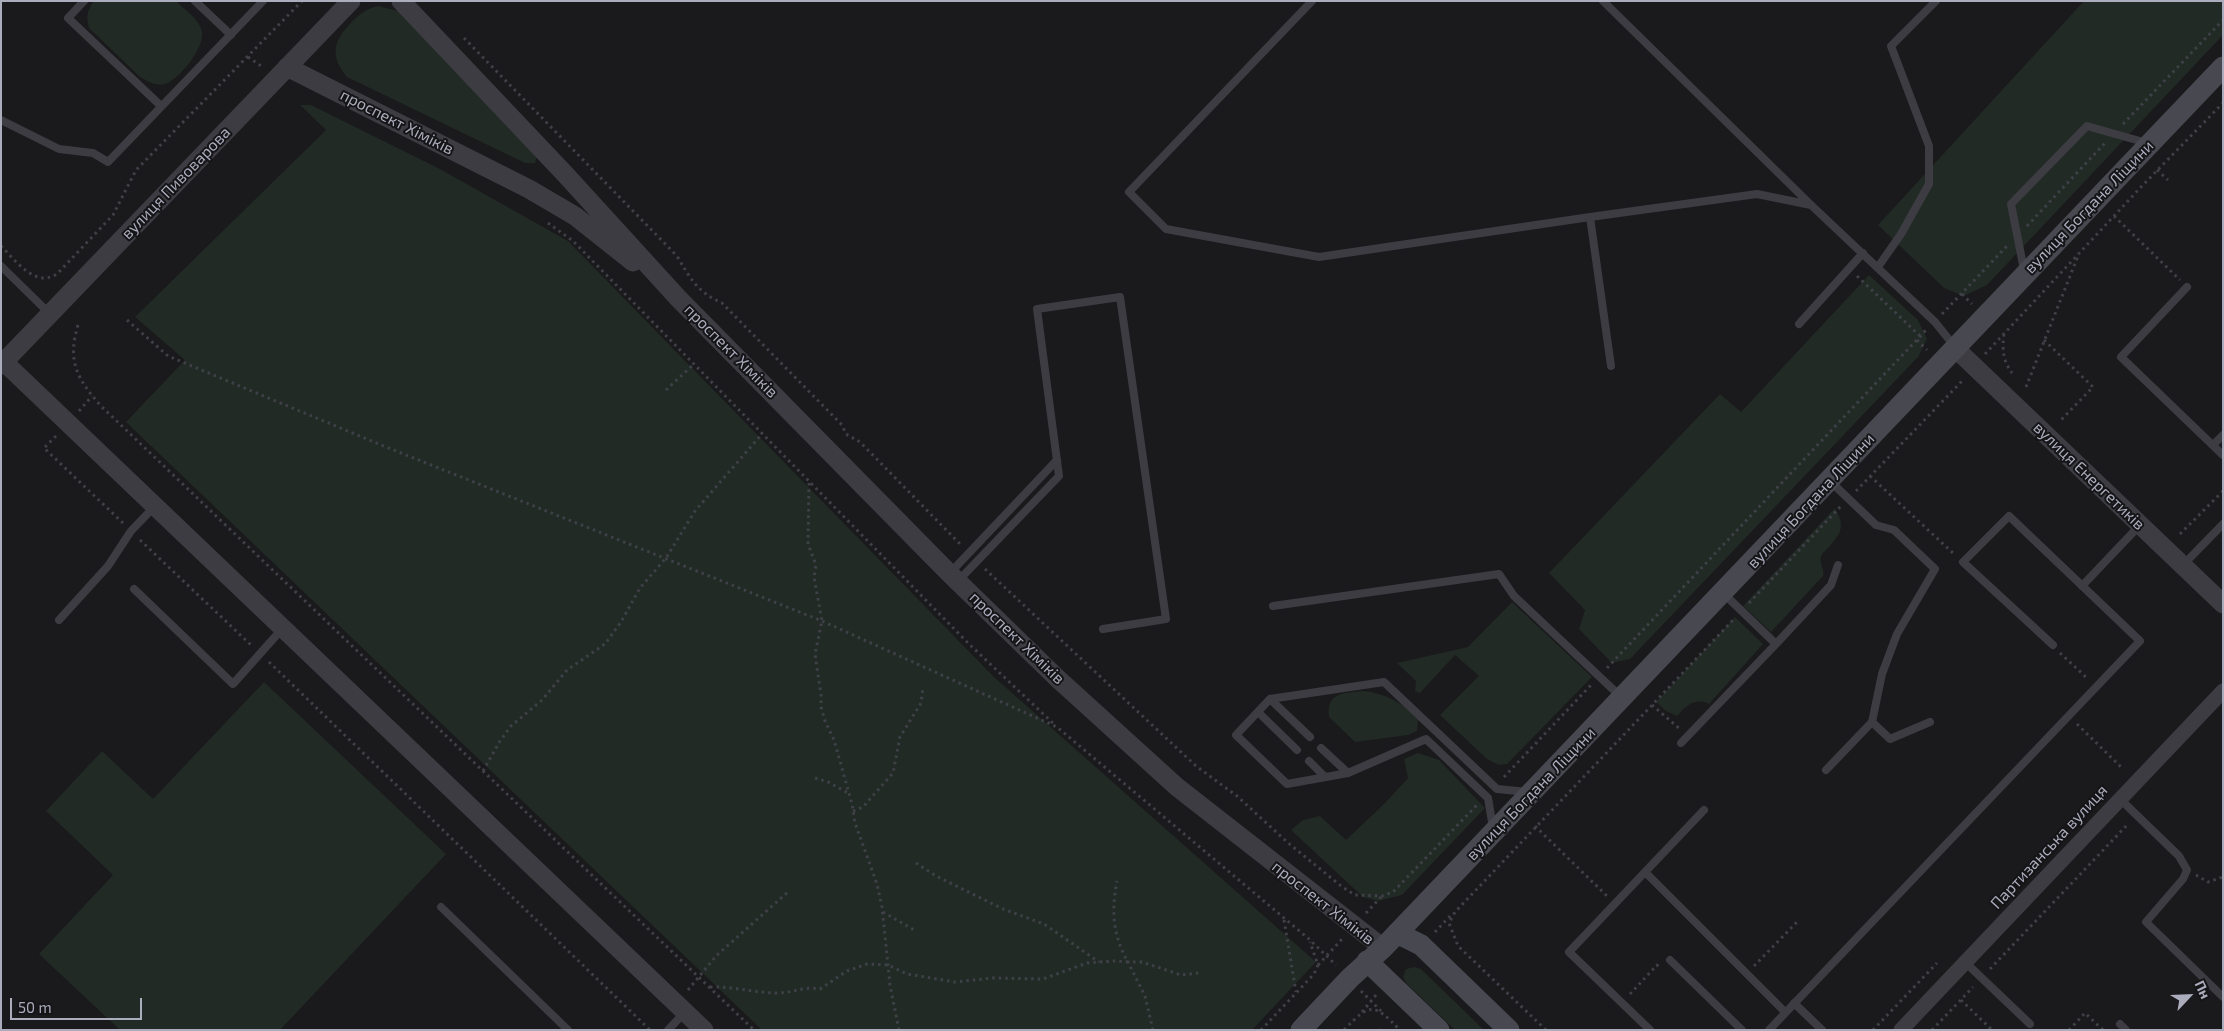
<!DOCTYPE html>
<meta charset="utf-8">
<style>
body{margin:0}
#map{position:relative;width:2224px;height:1031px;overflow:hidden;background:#1a191c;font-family:"Exo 2",sans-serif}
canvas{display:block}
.frame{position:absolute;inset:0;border:2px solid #abacbc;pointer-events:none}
.north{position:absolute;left:2164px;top:971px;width:50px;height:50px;-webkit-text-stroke:4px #151417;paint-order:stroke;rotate:65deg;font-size:14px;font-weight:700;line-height:20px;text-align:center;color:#abacbc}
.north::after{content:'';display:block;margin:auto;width:18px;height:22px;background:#abacbc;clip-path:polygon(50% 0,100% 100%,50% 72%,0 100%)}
.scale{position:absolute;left:10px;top:998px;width:132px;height:22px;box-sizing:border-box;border:2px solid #abacbc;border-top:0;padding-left:6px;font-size:15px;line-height:18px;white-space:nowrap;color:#abacbc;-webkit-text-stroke:4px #151417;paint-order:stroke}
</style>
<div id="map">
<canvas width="2224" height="1031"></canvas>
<div class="frame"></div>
<div class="north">Пн</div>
<div class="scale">50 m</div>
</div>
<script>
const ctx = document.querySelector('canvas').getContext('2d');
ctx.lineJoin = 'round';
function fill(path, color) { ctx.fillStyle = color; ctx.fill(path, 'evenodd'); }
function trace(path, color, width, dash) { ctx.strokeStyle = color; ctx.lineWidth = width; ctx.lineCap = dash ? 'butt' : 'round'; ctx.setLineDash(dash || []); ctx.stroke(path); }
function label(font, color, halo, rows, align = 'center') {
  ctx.font = font + ' "Exo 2",sans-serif'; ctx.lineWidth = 4; ctx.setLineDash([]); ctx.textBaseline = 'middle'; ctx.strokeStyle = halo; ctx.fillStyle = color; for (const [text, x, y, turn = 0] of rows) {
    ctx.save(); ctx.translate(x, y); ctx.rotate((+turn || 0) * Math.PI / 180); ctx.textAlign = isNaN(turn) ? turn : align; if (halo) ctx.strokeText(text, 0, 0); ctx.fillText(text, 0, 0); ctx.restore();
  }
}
const green = new Path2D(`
 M 94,1 L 176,1 C 185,10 201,20 202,33 C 204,48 179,80 165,84 C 157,87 147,81 140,77 L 89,28 C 86,17 87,10 94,1 Z
 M 2084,1 L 2223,1 L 2223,35 L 1987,285 L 1964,296 L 1944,288 L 1878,225 Z
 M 378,6 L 398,11 L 410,21 L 537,156 L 535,163 L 525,163 L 347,77 C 331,58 332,43 349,25 C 358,15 365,9 378,6 Z
 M 300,105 L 311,105 L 440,169 L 568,241 L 994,677 L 1316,962 L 1252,1030 L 762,1030 L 126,422 L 185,360 L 135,317 L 326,130 Z
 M 1869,275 L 1918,320 L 1927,339 L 1918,357 L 1630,659 L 1612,663 L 1579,629 L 1585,610 L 1549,573 L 1720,394 L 1741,412 Z
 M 1835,508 C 1845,526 1842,532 1829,547 C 1826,550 1822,553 1821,557 C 1819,564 1825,569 1823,576 L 1771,632 L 1743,606 Z
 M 1512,602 L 1592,677 L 1507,764 L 1499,765 L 1487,759 L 1440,715 L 1479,676 L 1455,655 L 1420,693 L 1415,691 L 1416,681 L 1397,663 L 1468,647 Z
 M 1735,617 L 1763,644 L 1709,704 C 1695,697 1686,706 1677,716 L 1666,711 L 1656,702 Z
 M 264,682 L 446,854 L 280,1030 L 120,1030 L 39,954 L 113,875 L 46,811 L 102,751 L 153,799 Z
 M 1363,691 C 1384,693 1405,703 1418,720 L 1417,731 L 1408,735 L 1355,742 L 1329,717 C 1326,692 1344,693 1363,691 Z
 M 1418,753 L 1439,760 L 1485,808 L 1402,895 L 1378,901 L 1363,897 L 1291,830 L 1303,820 L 1320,816 L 1346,840 L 1384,804 L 1408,778 L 1404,759 Z
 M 1414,967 L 1421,969 L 1484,1030 L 1455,1030 L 1407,984 L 1403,977 L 1406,969 Z`);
const path = new Path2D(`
 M 464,38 L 677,256 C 690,278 697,292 722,303 L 842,425 L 846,434 L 860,442 L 961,545
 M 248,57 L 264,68
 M 2123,124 L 2223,20
 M 2157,170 L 2168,180
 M 2114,216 L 2180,280
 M 548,223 L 573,241 L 969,644 L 1055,725
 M 2027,226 L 2105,143
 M 1,246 C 16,261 35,288 57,274 L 113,215 L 136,170 L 302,1
 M 1857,276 L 1920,336
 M 1962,294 L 1972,304
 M 1942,314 L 2007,246
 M 127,320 L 168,356 L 386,447 L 822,621 L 1057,727 L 1309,939 L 1336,965
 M 78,325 C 67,361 77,379 101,406 L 754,1030
 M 2004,334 C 2002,349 2003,361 2012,373
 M 1917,340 L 1927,350
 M 2044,340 L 2093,387 L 2061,420
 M 1985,354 L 2141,187 L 2223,103
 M 2026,387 L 2078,256
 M 666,390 L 694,364
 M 79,411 L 92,396
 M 56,436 L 44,448 L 123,523
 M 1870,476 L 1954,554
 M 809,483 L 808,544 L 816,565 L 814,577 L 822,621 L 815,654 L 821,695 L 821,707 L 825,721 L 834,740 L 852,804 L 855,823 L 877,884 L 882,907 L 890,985 L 899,1030
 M 1856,491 L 1963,380
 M 2180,534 L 2223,491
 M 140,540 L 252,646
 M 985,569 L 1196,766 L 1237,796 L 1287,842 L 1341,886 L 1355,895 L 1382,896 L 1393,892 L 1477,805
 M 1749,603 L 1841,506
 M 2060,653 L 2088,679
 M 269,662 L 650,1030
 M 1607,668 L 1927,329
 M 1652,705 L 1680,729
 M 2077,724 L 2123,769
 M 483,771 L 500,741 L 511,726 L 542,700 L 567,670 L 605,644 L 621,622 L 640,588 L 666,558 L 695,511 L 762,434
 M 1504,777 L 1591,685
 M 815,778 L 828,782 L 848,793
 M 853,811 L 863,807 L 893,773 L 900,737 L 921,703 L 923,687
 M 1535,826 L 1607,896
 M 916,863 L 936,876 L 1003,909 L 1044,924 L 1099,962
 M 2196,875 L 2208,882 L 2223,877
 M 883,912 L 914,930
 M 1366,913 L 1382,896
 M 1284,920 L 1296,992
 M 1435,932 L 1451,915
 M 1318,965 L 1343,938
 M 1754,966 L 1797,922
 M 1990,969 L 2128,824
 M 710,987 C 733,986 754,993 777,993 C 793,993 804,986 820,989 L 847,971 L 867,964 L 888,965 L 907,974 L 955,982 L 993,978 L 1043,979 L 1087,963 L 1114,961 L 1128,962 C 1113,936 1111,911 1117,881
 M 688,990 L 716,956 L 789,891
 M 1361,991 L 1381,1011
 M 1630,994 L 1657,965 L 1660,968
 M 1961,1000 L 1992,1030
 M 1362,1012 L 1376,995
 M 1153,1030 L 1145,996 L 1128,962 L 1142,962 L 1181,975 L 1199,973
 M 1261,1030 L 1314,974 L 1318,965 L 1310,942
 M 1344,1030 C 1371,1002 1373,1003 1400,1030
 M 1379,1030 L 1380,1030
 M 1546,1030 L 1458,946 L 1449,923 L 1455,912 L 1735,618
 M 1873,1030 L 1937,963
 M 1932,1030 L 1973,987
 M 2069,1030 L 2085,1013 L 2103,1030`);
const service = new Path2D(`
 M 84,1 L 68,18 L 161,106
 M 195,1 L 231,35
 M 1312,1 L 1129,192 L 1166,229 L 1319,257 L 1590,217
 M 1603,1 L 1811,205 L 1935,322 L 1955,347
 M 1,120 L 59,149 L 93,153 L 108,162 L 263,1
 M 1,266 L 50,314
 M 1878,267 L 1901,234 L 1929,184 L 1929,146 L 1891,46 L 1936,1
 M 2024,270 L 2011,204 L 2087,126 L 2147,143
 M 2187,287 L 2121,357 L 2223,455
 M 1799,324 L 1863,253
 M 1611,366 L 1590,217 L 1757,194 L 1811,205
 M 2213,445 L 2223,435
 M 2183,565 L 2223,524
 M 950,573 L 1057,460
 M 958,581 L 1059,476 L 1037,309 L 1120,297 L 1166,619 L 1103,629
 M 2082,586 L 2140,525
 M 134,589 L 233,684 L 282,629
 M 1273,606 L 1499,574 L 1514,596 L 1620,696
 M 59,620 L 108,566 L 131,531 L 155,506
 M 1776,644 L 1831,585 L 1838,565
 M 1270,699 L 1310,737
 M 1258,712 L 1297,750
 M 1872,722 L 1890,739 L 1930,722
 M 1681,743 L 1776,644 L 1723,593
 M 1321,748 L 1348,773
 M 1309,761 L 1325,777
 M 1826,770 L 1872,722 L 1882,674 L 1897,634 L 1935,569 L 1894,530 L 1876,525 L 1830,481
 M 2120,799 L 2179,856 L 2187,870 L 2183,879 L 2146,922 L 2223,997
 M 1493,828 L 1488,798 L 1426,739 L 1348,773 L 1287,784 L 1236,735 L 1270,699 L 1384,682 L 1497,789 L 1528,792
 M 1645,872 L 1785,1012
 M 441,907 L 568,1030
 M 1670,960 L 1742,1030
 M 1965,962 L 2030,1024
 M 1794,1003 L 1822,1030
 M 2120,1024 L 2126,1030
 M 668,1030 L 685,1012
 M 1650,1030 L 1569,952 L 1704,810
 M 1769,1030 L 2140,641 L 2009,516 L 1963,562 L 2053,645`);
const minor = new Path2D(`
 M 1901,1030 L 2223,691`);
const tertiary = new Path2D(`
 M 401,1 L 565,174 L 678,298 L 949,573 L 1057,678 L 1177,787 L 1383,948
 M 287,67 L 529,189 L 575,216 L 633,262
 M 1955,348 L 2223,604
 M 4,362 L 704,1030
 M 1,365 L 351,1`);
const secondary = new Path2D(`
 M 1397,933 L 1421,945 L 1509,1030
 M 1367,961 L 1439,1030
 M 1301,1030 L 1350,978 L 1383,948 L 2223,67`);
const streetNames = [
 ["проспект Хіміків",397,122,27],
 ["вулиця Пивоварова",176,183,-46],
 ["вулиця Богдана Ліщини",2089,207,-46],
 ["проспект Хіміків",731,351,45],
 ["вулиця Енергетиків",2089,476,44],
 ["вулиця Богдана Ліщини",1811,501,-47],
 ["проспект Хіміків",1017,638,44],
 ["вулиця Богдана Ліщини",1531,794,-46],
 ["Партизанська вулиця",2049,847,-47],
 ["проспект Хіміків",1323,903,38]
];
fill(green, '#212a24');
trace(path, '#404048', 3, [2.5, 4]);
trace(service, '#3d3c43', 8);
trace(minor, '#3d3c43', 15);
trace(tertiary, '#3d3c43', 19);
trace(secondary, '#484851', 21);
label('16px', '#abacbc', '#151417', streetNames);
</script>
